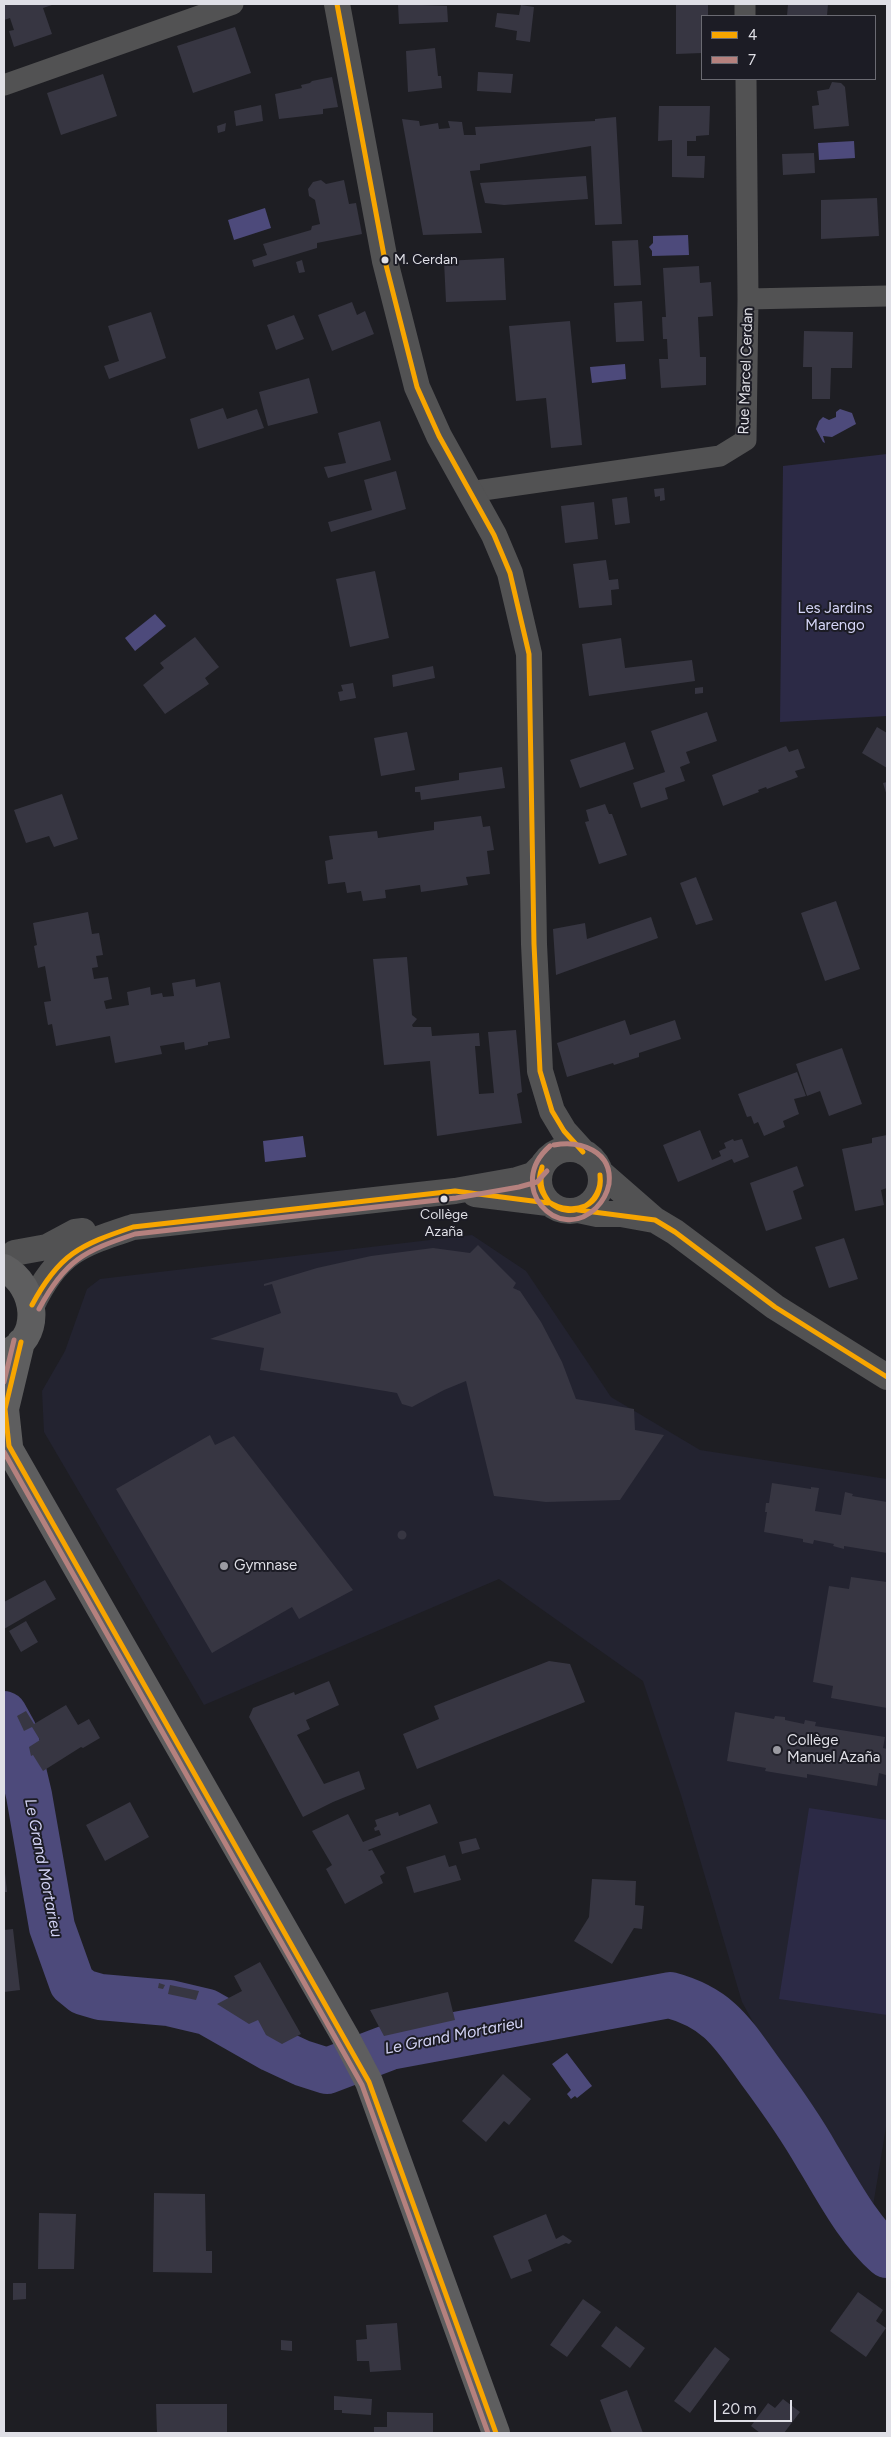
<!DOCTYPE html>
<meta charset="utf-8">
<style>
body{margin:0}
#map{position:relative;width:891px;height:2437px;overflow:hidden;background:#1e1e23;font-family:Figtree,sans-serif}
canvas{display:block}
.frame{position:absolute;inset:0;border:5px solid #dfdfe6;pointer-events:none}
.legend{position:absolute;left:701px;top:15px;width:175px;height:65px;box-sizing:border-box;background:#1c1c25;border:1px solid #6a6a72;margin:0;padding:6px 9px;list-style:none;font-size:15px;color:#dfdfe6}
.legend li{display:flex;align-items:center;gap:10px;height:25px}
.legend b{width:25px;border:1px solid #6a6a72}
.scale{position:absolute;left:714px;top:2400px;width:78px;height:22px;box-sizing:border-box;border:2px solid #dfdfe6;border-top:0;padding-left:6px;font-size:15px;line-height:18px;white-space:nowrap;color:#dfdfe6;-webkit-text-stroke:4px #1c1c25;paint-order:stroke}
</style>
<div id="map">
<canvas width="891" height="2437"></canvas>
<div class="frame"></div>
<ul class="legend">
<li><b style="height:6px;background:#f7a500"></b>4</li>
<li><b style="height:6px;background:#b5817e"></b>7</li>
</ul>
<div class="scale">20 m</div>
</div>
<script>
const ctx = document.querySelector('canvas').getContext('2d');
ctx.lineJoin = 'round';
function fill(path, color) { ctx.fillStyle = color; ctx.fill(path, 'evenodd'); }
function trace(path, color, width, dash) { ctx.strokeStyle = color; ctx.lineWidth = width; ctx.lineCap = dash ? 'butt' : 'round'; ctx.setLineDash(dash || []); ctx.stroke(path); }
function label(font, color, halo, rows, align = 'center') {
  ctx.font = font + ' Figtree,sans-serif'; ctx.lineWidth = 4; ctx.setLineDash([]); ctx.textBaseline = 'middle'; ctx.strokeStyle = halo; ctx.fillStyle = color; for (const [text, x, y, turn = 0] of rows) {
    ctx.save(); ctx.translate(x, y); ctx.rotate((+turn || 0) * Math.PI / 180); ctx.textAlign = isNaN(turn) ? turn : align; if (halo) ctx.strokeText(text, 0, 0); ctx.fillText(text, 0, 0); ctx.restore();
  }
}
const built = new Path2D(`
 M 472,1235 L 526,1271 L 611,1397 L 700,1450 L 887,1479 L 887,2121 L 872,2212 L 795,2098 L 742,2002 L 681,1795 L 643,1681 L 499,1579 L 204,1705 L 44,1432 L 42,1391 L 65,1351 L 87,1289 L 100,1279 Z`);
const green = new Path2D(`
 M 887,454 L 887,716 L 780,722 L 783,466 Z
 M 809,1808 L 887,1820 L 887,2015 L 779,1999 Z`);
const water = new Path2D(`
 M 854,141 L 855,158 L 819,160 L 818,143 Z
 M 265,208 L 271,228 L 234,240 L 228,220 Z
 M 688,235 L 689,255 L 652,256 L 652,251 L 649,247 L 653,243 L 653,236 Z
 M 625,364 L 626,379 L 592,383 L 590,367 Z
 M 840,409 L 852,413 L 856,424 L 832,437 L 823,436 L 825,443 L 823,442 L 816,429 L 819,421 L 823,417 L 829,420 L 836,417 L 836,412 Z
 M 155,614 L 166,626 L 135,651 L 125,638 Z
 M 303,1136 L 306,1157 L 265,1162 L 263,1141 Z
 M 567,2053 L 592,2086 L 577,2098 L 575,2096 L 571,2099 L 567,2094 L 571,2090 L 552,2064 Z`);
const river = new Path2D(`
 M 4,1714 L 14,1732 L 29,1795 L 52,1927 L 72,1983 L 83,1992 L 100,1997 L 169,2003 L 207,2012 L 272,2049 L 302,2063 L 327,2071 L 390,2047 L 670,1995 C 718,2008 732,2032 760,2071 C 780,2098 800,2126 817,2156 C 838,2190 857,2228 887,2255`);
const building = new Path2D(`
 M 4,4 L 55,4 L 43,8 L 52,34 L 14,47 L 9,31 L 14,30 L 10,18 L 4,20 Z
 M 398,4 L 447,6 L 448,22 L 399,24 Z
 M 676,4 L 708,4 L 708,16 L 702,16 L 702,53 L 676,54 Z
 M 788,4 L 828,4 L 827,16 L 787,16 Z
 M 521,5 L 534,7 L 530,42 L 516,40 L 517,31 L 495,27 L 497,13 L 519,15 Z
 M 235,27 L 251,73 L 193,93 L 177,46 Z
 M 435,48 L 438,76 L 441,76 L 442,88 L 408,92 L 406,51 Z
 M 478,72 L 513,74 L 511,93 L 477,91 Z
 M 103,74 L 117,116 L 61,135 L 47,93 Z
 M 332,77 L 338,107 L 323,109 L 323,114 L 279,119 L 275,94 L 302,88 L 301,85 L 310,83 L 312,81 Z
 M 832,82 L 841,83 L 845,87 L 849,126 L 814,129 L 812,106 L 819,105 L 817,91 L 829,89 Z
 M 261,105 L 263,121 L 236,126 L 234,111 Z
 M 659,106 L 710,106 L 709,135 L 696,136 L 696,141 L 687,141 L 687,156 L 705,156 L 704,178 L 672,177 L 672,140 L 658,141 Z
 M 616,117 L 622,224 L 595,225 L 591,146 L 480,164 L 480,170 L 470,171 L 482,233 L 423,235 L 402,119 L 419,121 L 420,126 L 438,123 L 439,129 L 450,128 L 448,121 L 462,122 L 464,135 L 476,135 L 475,127 L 595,121 L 595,119 Z
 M 226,123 L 225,131 L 218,133 L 217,126 Z
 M 814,153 L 815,173 L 783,175 L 782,154 Z
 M 586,176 L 588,199 L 504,205 L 485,203 L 480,183 Z
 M 321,180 L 326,184 L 344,180 L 349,204 L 356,203 L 362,234 L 317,243 L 317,248 L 254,267 L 252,260 L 267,255 L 263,244 L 311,230 L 312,226 L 320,224 L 315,200 L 309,196 L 308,189 L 313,182 Z
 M 877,198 L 879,236 L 821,239 L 821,200 Z
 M 638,240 L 641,285 L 614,286 L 612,241 Z
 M 504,258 L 506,300 L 446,302 L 444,261 Z
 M 302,260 L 305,272 L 299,273 L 296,262 Z
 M 699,266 L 700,283 L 711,282 L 713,316 L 698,317 L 700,357 L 706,357 L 706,385 L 661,388 L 659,359 L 668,359 L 667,339 L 663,339 L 662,317 L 666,317 L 663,268 Z
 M 642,301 L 644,341 L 616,342 L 614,303 Z
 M 352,302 L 357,315 L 365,311 L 374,334 L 332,351 L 318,315 Z
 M 151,312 L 166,358 L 109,379 L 104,366 L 119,361 L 108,326 Z
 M 294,315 L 304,339 L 276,350 L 267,325 Z
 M 570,321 L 582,445 L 551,448 L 546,398 L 516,401 L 509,326 Z
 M 804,331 L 853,332 L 852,368 L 831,368 L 830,399 L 812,399 L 812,367 L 803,367 Z
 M 309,378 L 318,413 L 268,426 L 259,392 Z
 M 223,408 L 227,419 L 257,409 L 264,428 L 198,449 L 190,419 Z
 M 380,421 L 391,460 L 328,478 L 324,467 L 346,463 L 338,433 Z
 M 396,471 L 406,509 L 331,532 L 328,522 L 372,510 L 364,480 Z
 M 664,488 L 665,500 L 660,501 L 660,496 L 655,497 L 654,489 Z
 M 627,497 L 630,523 L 615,525 L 612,499 Z
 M 594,502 L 598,539 L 565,543 L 561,506 Z
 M 606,560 L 609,580 L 618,579 L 619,589 L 611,590 L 612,605 L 579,608 L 573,564 Z
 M 375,571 L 389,638 L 350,647 L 336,579 Z
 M 195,637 L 219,667 L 205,678 L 209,684 L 165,714 L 143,685 L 164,668 L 160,663 Z
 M 621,638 L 625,668 L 692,660 L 695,681 L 589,696 L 582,644 Z
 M 433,666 L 435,678 L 393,687 L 392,675 Z
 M 353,683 L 356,698 L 340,701 L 338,692 L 343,691 L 341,685 Z
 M 703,687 L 703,693 L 695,694 L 695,688 Z
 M 707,712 L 717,741 L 686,752 L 690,763 L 680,767 L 685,781 L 665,788 L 668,799 L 641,808 L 633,783 L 665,772 L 651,731 Z
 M 877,727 L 887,733 L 887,768 L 862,753 Z
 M 407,732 L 415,770 L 381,776 L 374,738 Z
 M 625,742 L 634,769 L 580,788 L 570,760 Z
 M 786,746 L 789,752 L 798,749 L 805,768 L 795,771 L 798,777 L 767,789 L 766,787 L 758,790 L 759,792 L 723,806 L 712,775 Z
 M 502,767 L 505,788 L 421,800 L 420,792 L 415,792 L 415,787 L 459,780 L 459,773 Z
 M 887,782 L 887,796 L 883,783 Z
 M 62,794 L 78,839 L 54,847 L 49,836 L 26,843 L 14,810 Z
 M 605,804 L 609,814 L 612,814 L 627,855 L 599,864 L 585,822 L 589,821 L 586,810 Z
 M 481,816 L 483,827 L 490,826 L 494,850 L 487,851 L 490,874 L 466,877 L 468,885 L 421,892 L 420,885 L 385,890 L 386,898 L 363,901 L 361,891 L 347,893 L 345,882 L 328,884 L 325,861 L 333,859 L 329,836 L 377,831 L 378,838 L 434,830 L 434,822 Z
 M 696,877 L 713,920 L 696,925 L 680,883 Z
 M 836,901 L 860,969 L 825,981 L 801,913 Z
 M 88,912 L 92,934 L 99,933 L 103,955 L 96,956 L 98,967 L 92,968 L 94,979 L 108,977 L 112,999 L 104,1001 L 106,1009 L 129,1005 L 127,992 L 150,987 L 151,995 L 162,993 L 163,997 L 174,996 L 172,983 L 195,979 L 196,987 L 220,982 L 230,1038 L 208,1042 L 208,1045 L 185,1050 L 184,1042 L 160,1046 L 162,1054 L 115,1063 L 110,1036 L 56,1046 L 52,1024 L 48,1025 L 44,1002 L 51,1001 L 45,966 L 38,968 L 34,946 L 37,945 L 33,923 Z
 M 651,917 L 658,938 L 556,975 L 553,929 L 585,923 L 587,939 Z
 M 407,957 L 412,1015 L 417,1019 L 412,1025 L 413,1027 L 431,1027 L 432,1036 L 479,1033 L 480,1046 L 475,1046 L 479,1094 L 494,1093 L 488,1032 L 516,1030 L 522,1092 L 517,1094 L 522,1123 L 437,1136 L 430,1061 L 384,1065 L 373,959 Z
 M 625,1020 L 630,1035 L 675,1020 L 681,1039 L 639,1053 L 639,1057 L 614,1065 L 613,1063 L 567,1077 L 557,1043 Z
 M 842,1048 L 862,1104 L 829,1116 L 820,1091 L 807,1096 L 796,1064 Z
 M 797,1072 L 806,1096 L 794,1099 L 799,1114 L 783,1121 L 785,1127 L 764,1136 L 758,1122 L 754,1124 L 751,1116 L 747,1117 L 738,1094 Z
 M 700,1130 L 712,1160 L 721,1156 L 719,1151 L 726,1148 L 724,1143 L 733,1139 L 734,1141 L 742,1139 L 749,1157 L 734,1163 L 732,1159 L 678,1182 L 663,1145 Z
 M 887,1135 L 887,1188 L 881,1190 L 884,1205 L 855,1211 L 842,1149 L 872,1143 L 872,1138 Z
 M 797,1166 L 804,1186 L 793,1191 L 802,1219 L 766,1231 L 750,1183 Z
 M 844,1238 L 858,1279 L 829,1288 L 815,1247 Z
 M 478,1245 L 516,1283 L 513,1288 L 520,1291 L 541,1322 L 562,1362 L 576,1399 L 634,1409 L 635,1430 L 664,1435 L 620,1500 L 546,1502 L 494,1496 L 466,1381 L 444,1390 L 412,1407 L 402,1404 L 397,1393 L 260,1370 L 264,1348 L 210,1339 L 281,1313 L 272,1284 L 264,1286 L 264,1284 L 317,1268 L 371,1256 L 433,1248 L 470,1253 Z
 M 210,1435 L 215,1445 L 234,1436 L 353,1590 L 299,1619 L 292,1607 L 212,1653 L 116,1489 Z
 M 772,1483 L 811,1489 L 811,1487 L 819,1488 L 815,1511 L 841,1515 L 845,1492 L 853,1494 L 852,1496 L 887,1502 L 887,1553 L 844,1546 L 844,1549 L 833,1546 L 834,1544 L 814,1540 L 813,1544 L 803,1542 L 803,1539 L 764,1532 L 767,1512 L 765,1512 L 766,1503 L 769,1503 Z
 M397.5 1535a4.5 4.5 0 1 1 9 0a4.5 4.5 0 1 1-9 0Z
 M 851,1577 L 887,1582 L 887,1708 L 831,1698 L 833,1686 L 813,1682 L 829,1586 L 849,1589 Z
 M 45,1580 L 56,1599 L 4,1629 L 4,1602 Z
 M 26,1621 L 38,1642 L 21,1652 L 9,1631 Z
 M 549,1661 L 570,1664 L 585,1702 L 417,1769 L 403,1734 L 439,1719 L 434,1706 Z
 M 329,1681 L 339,1705 L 306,1720 L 310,1729 L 297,1735 L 324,1784 L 359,1771 L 365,1789 L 333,1802 L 303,1817 L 249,1717 L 253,1708 L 294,1692 L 295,1695 Z
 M 66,1705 L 78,1725 L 89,1719 L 100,1738 L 83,1748 L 81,1747 L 43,1771 L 33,1755 L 31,1756 L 29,1747 L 40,1740 L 32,1727 L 24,1731 L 17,1716 L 26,1711 L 34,1724 Z
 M 735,1712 L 774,1719 L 775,1716 L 785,1717 L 785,1720 L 804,1724 L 805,1720 L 816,1722 L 815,1726 L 885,1737 L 883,1748 L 887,1749 L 886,1775 L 879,1773 L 877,1786 L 807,1774 L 807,1778 L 765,1771 L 766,1768 L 727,1761 Z
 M 130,1802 L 149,1837 L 105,1861 L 86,1825 Z
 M 430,1804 L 438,1823 L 368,1850 L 369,1851 L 372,1850 L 385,1873 L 380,1876 L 383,1883 L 345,1904 L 326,1869 L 332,1865 L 312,1831 L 348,1814 L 363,1842 L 381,1835 L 379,1830 L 375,1831 L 374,1828 L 377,1826 L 375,1820 L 398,1812 L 399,1816 Z
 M 476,1838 L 480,1849 L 462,1854 L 459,1842 Z
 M 445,1855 L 449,1867 L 456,1865 L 461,1880 L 414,1893 L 406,1867 Z
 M 5,1873 L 7,1892 L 4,1892 L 4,1874 Z
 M 592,1879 L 636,1881 L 635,1905 L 644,1906 L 642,1929 L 634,1928 L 612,1964 L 574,1941 L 589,1917 Z
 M 13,1929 L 20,1990 L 4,1992 L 4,1930 Z
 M 260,1962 L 301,2034 L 282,2044 L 266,2035 L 258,2020 L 249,2024 L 217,2004 L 242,1991 L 234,1976 Z
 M 159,1983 L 165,1985 L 163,1989 L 158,1988 Z
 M 170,1985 L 199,1991 L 196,2000 L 168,1994 Z
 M 448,1992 L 455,2020 L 384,2036 L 370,2010 Z
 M 503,2074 L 531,2099 L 509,2125 L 504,2121 L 486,2142 L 462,2121 Z
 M 154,2193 L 205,2194 L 206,2251 L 212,2251 L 212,2273 L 153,2272 Z
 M 39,2213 L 76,2214 L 74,2269 L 38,2269 Z
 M 546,2214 L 556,2239 L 563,2235 L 572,2241 L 569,2244 L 566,2243 L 528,2260 L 532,2271 L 511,2279 L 493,2236 Z
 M 13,2283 L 26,2283 L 26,2299 L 13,2300 Z
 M 858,2292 L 883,2310 L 876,2321 L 886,2328 L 866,2357 L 830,2331 Z
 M 583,2299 L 601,2312 L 567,2357 L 550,2345 Z
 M 397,2323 L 401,2370 L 370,2372 L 369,2361 L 357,2361 L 356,2340 L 367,2339 L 366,2325 Z
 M 616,2326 L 645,2348 L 630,2368 L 601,2346 Z
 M 281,2340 L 292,2341 L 292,2351 L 281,2350 Z
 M 715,2347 L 730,2359 L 690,2413 L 674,2401 Z
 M 627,2390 L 643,2433 L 612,2433 L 600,2400 Z
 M 334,2396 L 372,2399 L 371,2415 L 342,2413 L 342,2410 L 334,2410 Z
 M 783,2399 L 800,2412 L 784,2433 L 760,2433 L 751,2426 L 768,2403 L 775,2408 Z
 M 156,2404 L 227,2404 L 227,2433 L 157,2433 Z
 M 387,2412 L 433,2413 L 433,2433 L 374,2433 L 374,2427 L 387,2427 Z`);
const minor = new Path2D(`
 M 745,4 L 745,16
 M 4,85 L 233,4
 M 748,299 L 887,296
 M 469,492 L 720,456 L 746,440 L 748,299 L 746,79`);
const tertiary = new Path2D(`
 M 337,4 L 385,261 L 417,387 L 439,436 L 494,535 L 510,573 L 529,654 L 534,944 L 540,1071 L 552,1111 L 564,1131 L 583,1152
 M539 1180a31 31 0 1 1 62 0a31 31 0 1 1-62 0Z
 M 600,1172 L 655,1220 L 675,1232 L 775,1307 L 887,1377
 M 475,1194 L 548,1203
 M 578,1210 L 597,1214 L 621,1214 L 654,1220
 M 4,1264 L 14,1253 L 47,1247 L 75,1232 L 83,1231
 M 32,1305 C 58,1251 79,1245 133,1227 L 455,1191 L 517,1180 L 533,1175 L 542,1166`);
const secondary = new Path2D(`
 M 4,1268 C 37,1286 44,1339 4,1354
 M 4,1440 L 346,2038 L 369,2082 L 496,2433
 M 9,1446 L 5,1409 L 21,1342`);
const bus1 = new Path2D(`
 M 337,4 L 385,261 L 417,387 L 439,436 L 494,535 L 510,573 L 529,654 L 534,944 L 540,1071 L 552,1111 L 564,1131 L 583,1152
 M 542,1167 C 540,1181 540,1190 549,1202
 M 542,1167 C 537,1181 539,1190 549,1202
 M 549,1202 C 573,1217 604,1207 600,1175
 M 549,1202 C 571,1222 603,1204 600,1175
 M 578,1210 L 655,1220 L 675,1232 L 775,1307 L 887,1377
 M 32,1305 C 59,1254 80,1245 133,1227 L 455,1191 L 548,1203
 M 21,1342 L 5,1409 L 9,1446 L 369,2082 L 496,2433`);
const bus2 = new Path2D(`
 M 550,1146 C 504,1186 558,1245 596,1208 C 603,1201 607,1194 609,1184 C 613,1151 580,1140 554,1145
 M 39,1309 C 65,1260 84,1251 135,1234 L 456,1198 L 519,1187 L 537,1182 L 547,1171
 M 4,1382 L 14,1340
 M 4,1452 L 362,2085 L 488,2433`);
const markers = [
 [385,260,4.5,"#dfdfe6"],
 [444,1199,4.5,"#dfdfe6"],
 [224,1566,5,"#9b9ba2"],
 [777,1750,5,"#9b9ba2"]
];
const busNames = [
 ["M. Cerdan",394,260],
 ["Collège",444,1215,"center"],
 ["Azaña",444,1232,"center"]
];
const streetNames = [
 ["Rue Marcel Cerdan",746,371,-88]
];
const parkNames = [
 ["Les Jardins",835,609],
 ["Marengo",835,626]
];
const poiNames = [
 ["Gymnase",234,1566],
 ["Collège",787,1741],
 ["Manuel Azaña",787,1758]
];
const waterNames = [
 ["Le Grand Mortarieu",43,1868,79],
 ["Le Grand Mortarieu",454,2036,-11]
];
fill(built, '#232330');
fill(green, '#2c2a46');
fill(water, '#4d4a7b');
trace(river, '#4d4a7b', 46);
fill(building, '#373642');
trace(minor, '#525253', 21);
trace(tertiary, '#525253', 26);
trace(secondary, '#5e5e5f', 28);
trace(bus1, '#f7a500', 5);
trace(bus2, '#b5817e', 5);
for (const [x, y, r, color] of markers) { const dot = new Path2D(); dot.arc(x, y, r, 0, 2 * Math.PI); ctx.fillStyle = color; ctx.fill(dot); trace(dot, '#1c1c25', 2); }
label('14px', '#dfdfe6', '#1c1c25', busNames, 'left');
label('15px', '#dfdfe6', '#1c1c25', streetNames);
label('15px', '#d5d5f7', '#1c1c25', parkNames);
label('15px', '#dfdfe6', '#1c1c25', poiNames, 'left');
label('italic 16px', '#d4d4f6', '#1c1c25', waterNames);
</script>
